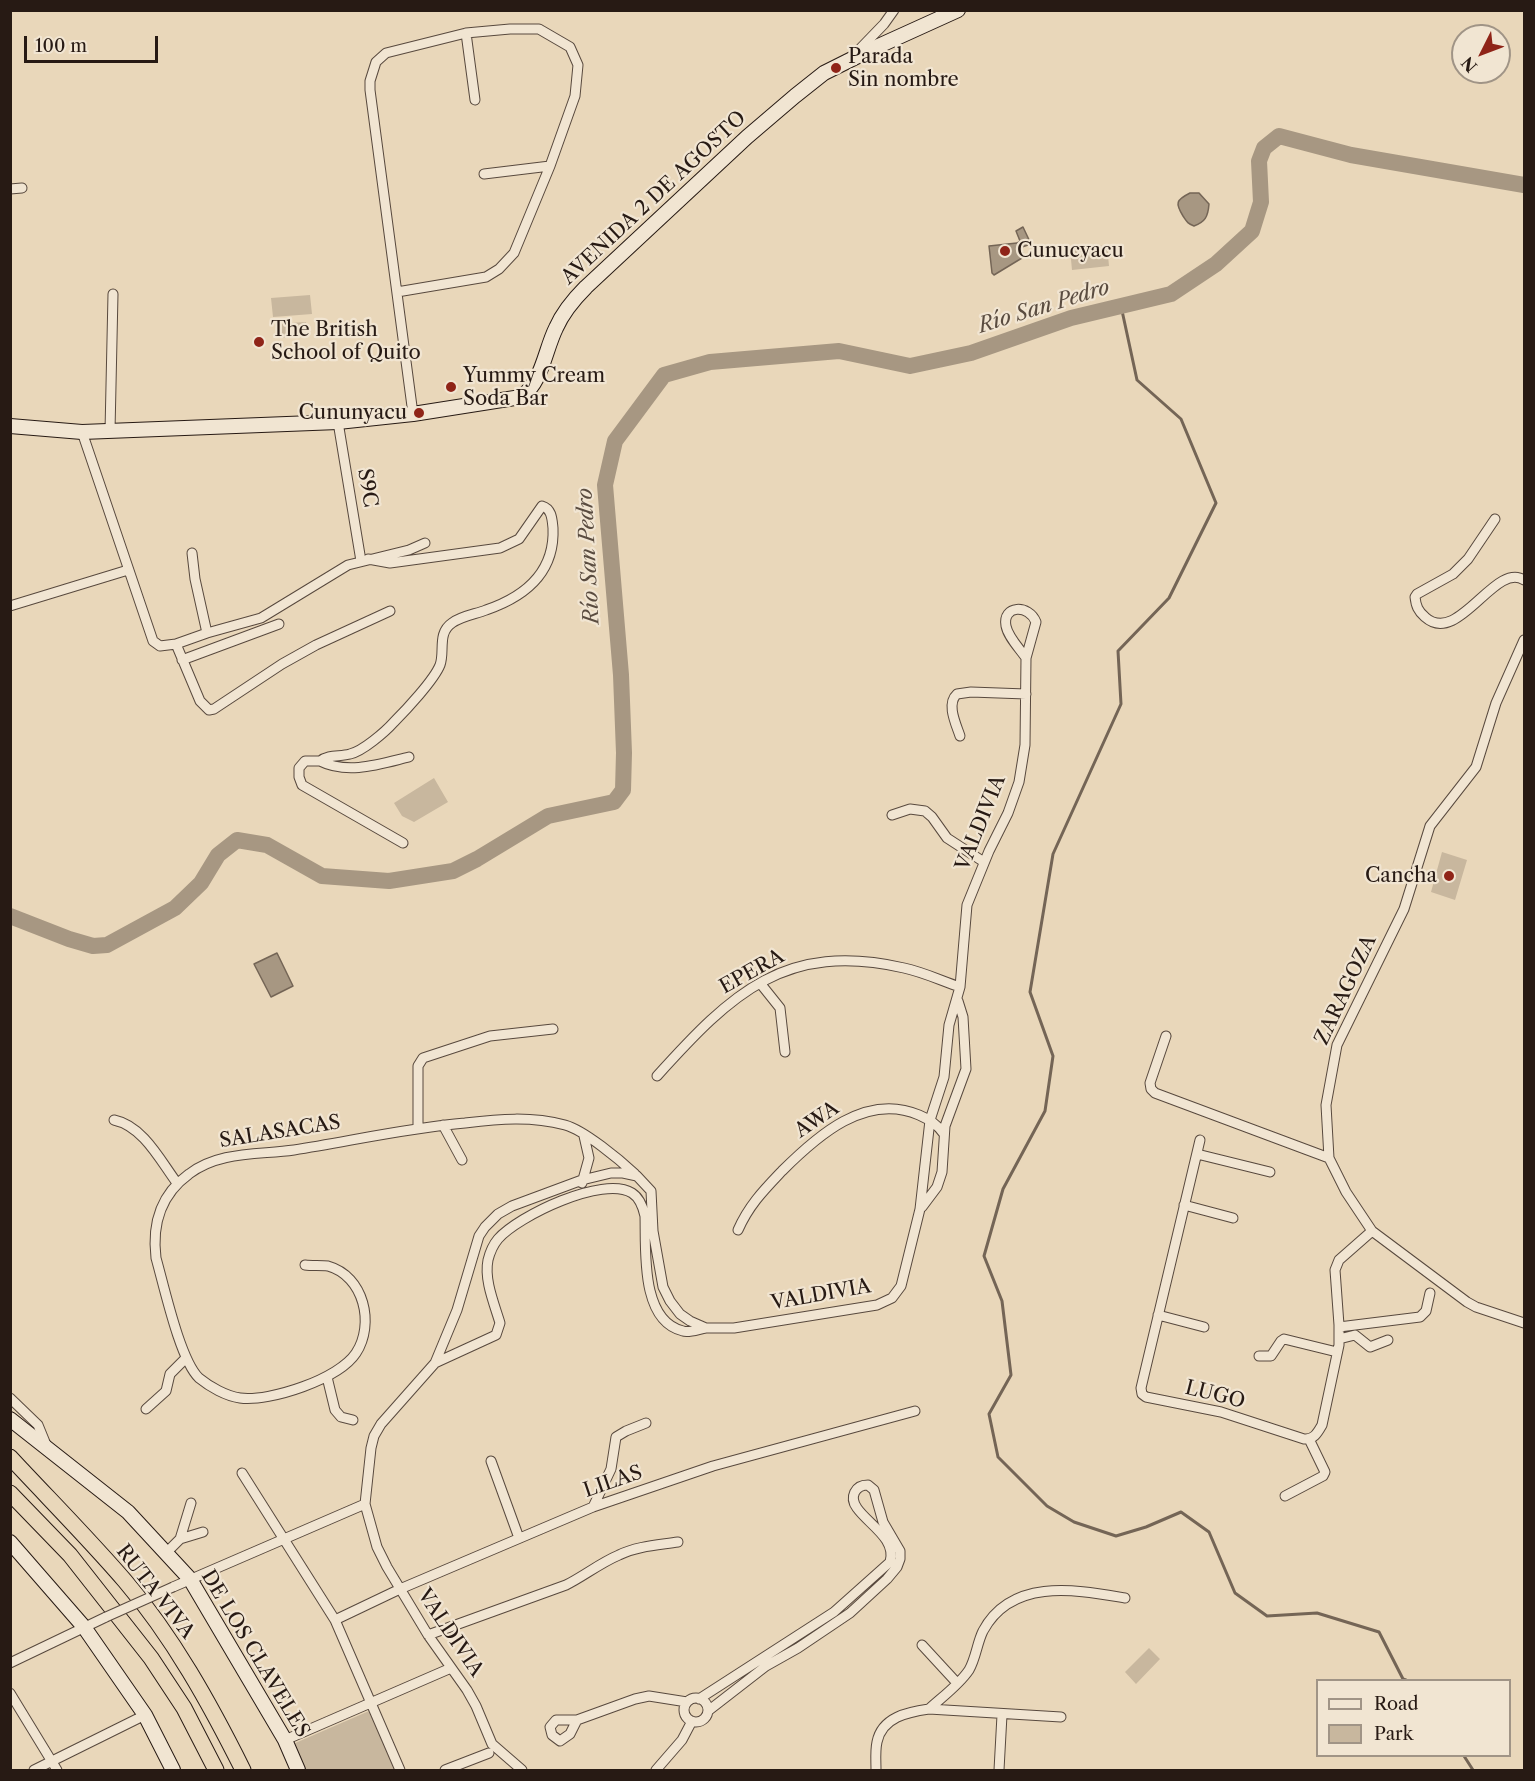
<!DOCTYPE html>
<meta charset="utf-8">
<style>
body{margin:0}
#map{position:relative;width:1535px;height:1781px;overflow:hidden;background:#e9d7ba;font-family:"Libre Caslon Text",serif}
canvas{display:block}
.frame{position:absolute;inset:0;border:12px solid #271a14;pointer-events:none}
.legend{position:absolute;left:1316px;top:1679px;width:195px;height:78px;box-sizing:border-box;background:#f1e5d2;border:2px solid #a09486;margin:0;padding:8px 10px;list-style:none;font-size:18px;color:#271a14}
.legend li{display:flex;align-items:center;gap:12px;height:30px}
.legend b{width:30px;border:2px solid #a09486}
.north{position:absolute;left:1451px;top:24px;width:60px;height:60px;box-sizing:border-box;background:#f1e5d2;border:2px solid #a09486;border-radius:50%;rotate:228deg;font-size:16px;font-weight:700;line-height:24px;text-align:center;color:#271a14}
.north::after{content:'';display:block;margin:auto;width:21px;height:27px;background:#8f2418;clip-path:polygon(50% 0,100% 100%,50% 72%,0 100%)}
.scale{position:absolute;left:24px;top:36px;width:134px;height:27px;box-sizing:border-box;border:3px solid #271a14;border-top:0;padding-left:8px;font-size:18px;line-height:21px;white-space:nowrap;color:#271a14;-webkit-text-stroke:4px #f1e5d2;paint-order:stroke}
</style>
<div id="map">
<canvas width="1535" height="1781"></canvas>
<div class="frame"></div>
<ul class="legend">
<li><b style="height:8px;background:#f1e5d2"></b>Road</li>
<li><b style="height:16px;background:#c8b79e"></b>Park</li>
</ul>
<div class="north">N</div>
<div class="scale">100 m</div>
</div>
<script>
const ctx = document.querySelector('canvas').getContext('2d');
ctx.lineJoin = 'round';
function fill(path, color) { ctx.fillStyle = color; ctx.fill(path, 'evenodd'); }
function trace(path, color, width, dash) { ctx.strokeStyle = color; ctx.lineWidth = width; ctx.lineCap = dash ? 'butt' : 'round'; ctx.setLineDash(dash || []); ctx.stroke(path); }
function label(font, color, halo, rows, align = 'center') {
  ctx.font = font + ' "Libre Caslon Text",serif'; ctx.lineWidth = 4.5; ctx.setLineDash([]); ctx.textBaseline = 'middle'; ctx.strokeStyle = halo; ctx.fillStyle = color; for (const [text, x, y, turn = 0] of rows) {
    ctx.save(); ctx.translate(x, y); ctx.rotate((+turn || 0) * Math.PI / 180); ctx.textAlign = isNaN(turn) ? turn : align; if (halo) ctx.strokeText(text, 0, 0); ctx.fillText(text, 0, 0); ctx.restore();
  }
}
const green = new Path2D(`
 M 1107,245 L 1109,266 L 1072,270 L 1070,249 Z
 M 310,295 L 312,314 L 273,317 L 271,298 Z
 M 306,322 L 307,337 L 276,338 L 275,324 Z
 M 434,778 L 448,802 L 414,822 L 402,816 L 394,803 Z
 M 1442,852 L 1467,860 L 1455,900 L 1431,892 Z
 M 1149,1648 L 1160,1659 L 1136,1684 L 1125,1672 Z
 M 369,1711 L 395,1770 L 305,1770 L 293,1744 Z`);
const water = new Path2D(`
 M 1190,193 L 1199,193 L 1209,204 C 1208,217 1205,222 1194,226 C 1187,223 1187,222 1183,216 C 1175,203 1176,200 1190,193 Z
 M 1023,227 L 1031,244 L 1019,248 L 1023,253 L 1022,258 L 994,275 L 992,273 L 989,246 L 1017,243 L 1020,241 L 1016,231 Z
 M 277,953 L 293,986 L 271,997 L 254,964 Z`);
const stream = new Path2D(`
 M 1121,306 L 1137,380 L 1181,419 L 1216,503 L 1169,598 L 1118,651 L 1121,704 L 1053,854 L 1030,992 L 1053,1056 L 1045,1111 L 1003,1189 L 984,1256 L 1002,1301 L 1011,1375 L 989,1414 L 998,1457 L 1047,1506 L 1074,1522 L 1116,1536 L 1146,1527 L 1181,1512 L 1209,1532 L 1235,1593 L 1267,1616 L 1317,1613 L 1379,1632 L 1403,1679 L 1406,1680
 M 1464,1756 L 1473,1770`);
const river = new Path2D(`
 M 10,916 L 69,939 L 93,946 L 107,945 L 175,908 L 201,883 L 218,855 L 237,840 L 267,845 L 322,876 L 389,881 L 453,871 L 477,859 L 548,816 L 614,802 L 623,790 L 624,753 L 621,675 L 605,485 L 615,441 L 664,375 L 710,362 L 839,351 L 910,366 L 971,353 L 1071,318 L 1171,294 L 1216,264 L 1252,231 L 1261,202 L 1259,161 L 1264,148 L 1279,136 L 1351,155 L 1524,185`);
const minor = new Path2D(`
 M 466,33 L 475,100
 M 856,53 L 884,24 L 894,10
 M 484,174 L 550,166
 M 10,189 L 22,188
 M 397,292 L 486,277 L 499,269 L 514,253 L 550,166 L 575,96 L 578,65 L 570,47 L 539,29 L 510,29 L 466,33 L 386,53 L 376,62 L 370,81 L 370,90 L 413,414
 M 338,422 L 361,561
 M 110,431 L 113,294
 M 82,432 L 153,641 L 160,646 L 176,644 L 207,633 L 261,618 L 348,565 L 409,550 L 425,543
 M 1495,519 L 1468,559 L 1453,574 L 1417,594 L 1415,597 C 1416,606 1418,611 1425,617 C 1458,647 1495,561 1524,580
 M 192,553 L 195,579 L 207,633
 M 368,559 L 390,563 L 500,548 L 519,539 L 542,506 C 552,509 552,519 553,528 C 555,573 524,597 486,610 C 476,614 461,616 452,623 C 437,633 445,652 440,665 C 434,680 406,710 394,722 C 385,732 363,751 350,754 C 340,757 329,754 320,761 C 348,775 380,764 409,757
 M 10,606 L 128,570
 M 1524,640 L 1496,703 L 1476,767 L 1430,826 L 1404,909 L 1337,1045 L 1326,1105 L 1329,1158 L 1346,1192 L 1372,1231 L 1467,1302 L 1476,1307 L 1524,1323
 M 176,644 L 200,701 L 209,710 L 214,709 L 282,664 L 316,645 L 390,611
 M 182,660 L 279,624
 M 960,736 C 956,724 946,704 957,694 L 971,692 L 1026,694
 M 320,761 L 305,761 L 299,768 L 299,777 L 302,785 L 403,843
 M 892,815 L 910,809 L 925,811 L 932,817 L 947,838 L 984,862
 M 760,983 L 780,1008 L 785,1052
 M 1166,1036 L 1150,1083 L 1151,1089 L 1155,1093 L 1329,1158
 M 657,1076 C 732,993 785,941 904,968 C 923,972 942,981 960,987
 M 114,1120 C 143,1126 160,1160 177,1183
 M 443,1125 L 462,1160
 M 418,1127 L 418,1066 L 423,1058 L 490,1036 L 553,1029
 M 1200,1140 L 1141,1388 L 1142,1394 L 1146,1397 L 1221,1412 L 1304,1439 C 1314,1440 1318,1432 1322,1425 L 1339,1345 L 1339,1325 L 1335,1270 L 1339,1260 L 1372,1231
 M 1197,1154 L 1270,1172
 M 582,1183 L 589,1158 L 584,1136
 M 1184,1205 L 1233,1218
 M 922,1207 L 937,1187 L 942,1172 L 945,1126 L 966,1069 L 963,1017 L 958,1001
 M 738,1230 C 749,1205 764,1190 782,1171 C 817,1136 866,1092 919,1115 C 930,1120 937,1124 944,1134
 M 305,1265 C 312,1266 321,1265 328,1266 C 364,1276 375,1324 356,1353 C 339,1379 270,1402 240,1398 C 226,1396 210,1387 199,1378 C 180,1360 164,1286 156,1258 C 152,1225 160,1195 189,1174 C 219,1151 258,1155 294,1150 C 351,1141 407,1128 465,1123 C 499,1119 531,1116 565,1125 C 584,1130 620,1160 635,1174
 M 1158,1315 L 1204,1327
 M 1339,1327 L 1420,1317 L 1426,1311 L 1430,1293
 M 1339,1339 L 1355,1335 L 1370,1347 L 1388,1340
 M 1259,1356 L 1271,1356 L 1281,1341 L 1284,1339 L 1337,1352
 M 435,1363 L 496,1335 L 500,1323 C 494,1303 484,1280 488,1260 C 490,1252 493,1245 498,1239 C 518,1216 603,1175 632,1193 C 640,1198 643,1207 645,1216 C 646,1249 640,1321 683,1331 C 689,1333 699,1329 706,1328
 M 327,1377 L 335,1410 L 341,1417 L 353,1420
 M 10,1398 L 38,1425 L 47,1447
 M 146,1409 L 166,1391 L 170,1374 L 186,1358
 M 491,1461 L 519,1538
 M 242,1473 L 335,1620 L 400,1770
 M 1285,1496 L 1323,1476 L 1325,1472 L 1309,1439
 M 593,1507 L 611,1469 L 616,1437 L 626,1431 L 646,1423
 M 180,1539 L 203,1532
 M 166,1553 L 180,1539 L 191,1503
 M 173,1587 L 365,1504
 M 335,1620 L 400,1589 L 593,1507 L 713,1466 L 915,1411
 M 428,1635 L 566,1585 C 584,1576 600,1563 619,1555 C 637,1546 659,1545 678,1542
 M 922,1645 L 957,1683
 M 10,1663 L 106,1617
 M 10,1693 L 57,1770
 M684 1710a12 12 0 1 1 24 0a12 12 0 1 1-24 0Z
 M 699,1699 L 834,1612 L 890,1562 C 897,1539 868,1524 857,1508 C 849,1497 855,1485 868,1485 L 874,1490 L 883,1522 L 900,1551 L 900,1559 L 897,1567 L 887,1579 L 850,1613 L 798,1648 L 766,1666 L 708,1711
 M 929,1709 C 942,1697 959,1685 969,1670 C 976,1658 977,1643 983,1631 C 1012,1577 1077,1590 1125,1598
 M 577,1720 L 570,1734 L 560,1741 L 552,1735 L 550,1727 L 556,1720 L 577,1720 L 635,1699 L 649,1696 L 687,1702
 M 285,1740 L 451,1668
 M 34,1770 L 145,1715
 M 445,1770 L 489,1753
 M 522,1770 L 492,1744 L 476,1706 L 467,1690 L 428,1635 L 387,1567 L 377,1547 L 365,1504 L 371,1448 L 374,1436 L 381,1424 L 435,1363 L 457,1310 L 479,1236 L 485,1227 L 498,1214 L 512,1206 L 582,1180 L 611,1173 L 623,1173 L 637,1176 L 651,1191 L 653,1231 L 663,1287 L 670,1301 L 680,1314 L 690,1321 L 706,1328 L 734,1328 L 877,1305 L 892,1298 L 901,1286 L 920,1209 L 930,1120 L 944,1077 L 949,1025 L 960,987 L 967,905 L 989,851 L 1008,813 L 1019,782 L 1025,745 L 1026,658 L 1036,622 C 1029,604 1002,605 1006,626 C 1008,637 1020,649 1026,658
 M 656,1770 L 682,1740 L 692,1721
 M 876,1770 C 876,1761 875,1751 877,1742 C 882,1717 908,1712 929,1709 L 1061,1717
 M 999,1770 L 1002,1715`);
const secondary = new Path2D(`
 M 10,426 L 82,432 L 338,422 L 413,414 L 521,397 C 542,383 545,350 556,328 C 563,312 574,299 586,287 L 747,137 L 795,96 L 824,73 L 872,49 L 958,10
 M 10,1419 L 128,1512 L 190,1579 L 285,1740 L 298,1770
 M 10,1542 L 84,1627 L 145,1715 L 173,1770`);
const trunk = new Path2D(`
 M 10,1457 C 49,1499 89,1539 125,1581 C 173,1637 210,1704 243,1770
 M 10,1493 L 70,1555 L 151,1658 L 184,1708 L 216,1770`);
const minorBridge = new Path2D(`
 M 106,1617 L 173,1587`);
const markers = [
 [836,68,6,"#8f2418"],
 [1005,251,6,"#8f2418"],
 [259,342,6,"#8f2418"],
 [451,387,6,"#8f2418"],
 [419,413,6,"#8f2418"],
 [1449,876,6,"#8f2418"]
];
const poiNames = [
 ["Parada",848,57],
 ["Sin nombre",848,80],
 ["Cunucyacu",1017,251],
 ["The British",271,330],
 ["School of Quito",271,353],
 ["Yummy Cream",463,376],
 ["Soda Bar",463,399],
 ["Cununyacu",407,413,"right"],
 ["Cancha",1437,876,"right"]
];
const streetNames = [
 ["AVENIDA 2 DE AGOSTO",654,198,-43],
 ["S9C",367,488,80],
 ["VALDIVIA",981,823,-68],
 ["EPERA",752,972,-29],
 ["ZARAGOZA",1346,990,-65],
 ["AWA",817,1120,-34],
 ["SALASACAS",280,1132,-9],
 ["VALDIVIA",821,1295,-10],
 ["LUGO",1215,1395,14],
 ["LILAS",613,1482,-19],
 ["RUTA VIVA",155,1592,52],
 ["VALDIVIA",450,1633,56],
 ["DE LOS CLAVELES",255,1654,59]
];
const waterNames = [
 ["Río San Pedro",1044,307,-17],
 ["Río San Pedro",589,556,-93]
];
fill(green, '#c8b79e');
fill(water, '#a79782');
trace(water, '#746556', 1.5);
trace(stream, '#746556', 3);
trace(river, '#a79782', 16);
trace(minor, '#58493e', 11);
trace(secondary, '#271a14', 16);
trace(trunk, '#271a14', 17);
trace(minor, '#f1e5d2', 9);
trace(secondary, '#f1e5d2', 14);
trace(trunk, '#e9d7ba', 15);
trace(minorBridge, '#58493e', 11, []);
trace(minorBridge, '#f1e5d2', 9);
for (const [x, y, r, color] of markers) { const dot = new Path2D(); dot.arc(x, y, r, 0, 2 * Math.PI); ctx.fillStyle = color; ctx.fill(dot); trace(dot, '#f1e5d2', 2); }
label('20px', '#271a14', '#f1e5d2', poiNames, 'left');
label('20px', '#271a14', '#f1e5d2', streetNames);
label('italic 21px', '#5a4c40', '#f1e5d2', waterNames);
</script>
